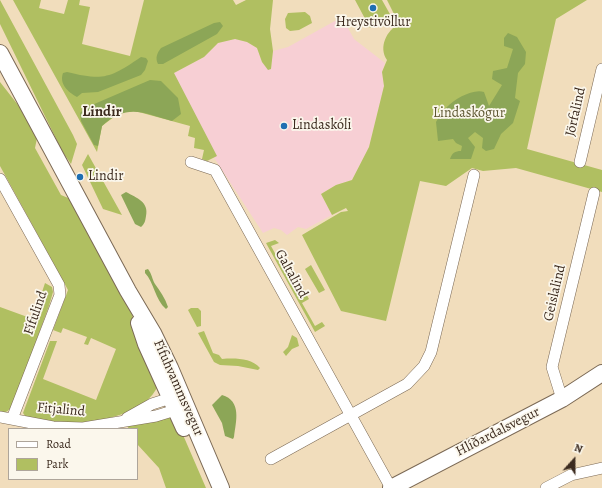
<!DOCTYPE html>
<meta charset="utf-8">
<style>
body{margin:0}
#map{position:relative;width:602px;height:488px;overflow:hidden;background:#f1ddbc;font-family:Alegreya,serif}
canvas{display:block}
.legend{position:absolute;left:8px;top:428px;width:130px;height:52px;box-sizing:border-box;background:#fbf7ec;border:1px solid #aea59a;margin:0;padding:5px 7px;list-style:none;font-size:12px;color:#3b2a1e}
.legend li{display:flex;align-items:center;gap:8px;height:20px}
.legend b{width:20px;border:1px solid #aea59a}
.north{position:absolute;left:554px;top:440px;width:40px;height:40px;-webkit-text-stroke:3px #fbf7ec;paint-order:stroke;rotate:21deg;font-size:11px;font-weight:700;line-height:16px;text-align:center;color:#3b2a1e}
.north::after{content:'';display:block;margin:auto;width:14px;height:18px;background:#3b2a1e;clip-path:polygon(50% 0,100% 100%,50% 72%,0 100%)}
</style>
<div id="map">
<canvas width="602" height="488"></canvas>
<ul class="legend">
<li><b style="height:5px;background:#fff"></b>Road</li>
<li><b style="height:11px;background:#b0bf61"></b>Park</li>
</ul>
<div class="north">N</div>
</div>
<script>
const ctx = document.querySelector('canvas').getContext('2d');
ctx.lineJoin = 'round';
function fill(path, color) { ctx.fillStyle = color; ctx.fill(path, 'evenodd'); }
function trace(path, color, width, dash) { ctx.strokeStyle = color; ctx.lineWidth = width; ctx.lineCap = dash ? 'butt' : 'round'; ctx.setLineDash(dash || []); ctx.stroke(path); }
function label(font, color, halo, rows, align = 'center') {
  ctx.font = font + ' Alegreya,serif'; ctx.lineWidth = 3.5; ctx.setLineDash([]); ctx.textBaseline = 'middle'; ctx.strokeStyle = halo; ctx.fillStyle = color; for (const [text, x, y, turn = 0] of rows) {
    ctx.save(); ctx.translate(x, y); ctx.rotate((+turn || 0) * Math.PI / 180); ctx.textAlign = isNaN(turn) ? turn : align; if (halo) ctx.strokeText(text, 0, 0); ctx.fillText(text, 0, 0); ctx.restore();
  }
}
const built = new Path2D(`
 M 342,17 L 354,39 L 385,63 L 382,72 L 384,86 L 369,147 L 352,180 L 336,185 L 321,194 L 332,215 L 306,229 L 298,227 L 287,235 L 281,230 L 274,228 L 263,233 L 164,81 L 174,73 L 204,57 L 218,43 L 235,39 L 247,42 L 257,48 L 262,62 L 271,69 L 273,51 L 288,47 Z`);
const green = new Path2D(`
 M 0,0 L 73,135 L 77,144 L 71,164 L 62,151 L 0,24 Z
 M 13,0 L 41,0 L 39,8 L 64,14 L 68,0 L 80,0 L 79,5 L 90,7 L 82,44 L 130,56 L 144,0 L 233,0 L 236,5 L 246,0 L 273,0 L 270,29 L 273,51 L 271,69 L 268,70 L 262,62 L 257,48 L 247,42 L 235,39 L 218,43 L 204,57 L 174,73 L 217,156 L 207,161 L 202,159 L 204,150 L 194,148 L 195,138 L 188,136 L 190,126 L 135,111 L 119,113 L 102,126 L 97,152 Z
 M 355,0 L 382,0 L 391,16 L 370,28 Z
 M 387,0 L 587,0 L 556,19 L 527,149 L 602,170 L 602,192 L 516,168 L 483,171 L 472,168 L 446,186 L 420,181 L 386,321 L 341,311 L 302,235 L 341,212 L 348,211 L 346,208 L 332,215 L 321,194 L 336,185 L 352,180 L 369,147 L 384,86 L 382,72 L 387,60 C 378,47 387,30 399,24 Z
 M 305,12 L 310,16 L 312,23 L 299,30 L 290,31 L 286,28 L 285,19 L 288,13 Z
 M 0,82 L 29,119 L 37,138 L 35,148 L 61,195 L 73,200 L 128,304 L 158,385 C 147,416 88,425 59,423 C 48,423 37,419 26,417 L 23,413 L 50,341 L 57,341 L 43,379 L 96,400 L 116,349 L 91,338 L 88,345 L 84,344 L 87,337 L 63,328 L 61,333 L 53,330 L 68,290 L 0,166 Z
 M 88,154 L 122,215 L 103,209 L 82,165 Z
 M 275,240 L 279,243 L 271,246 L 288,277 L 295,274 L 309,299 L 302,303 L 315,326 L 322,322 L 325,326 L 315,332 L 266,243 Z
 M 311,265 L 325,290 L 319,293 L 305,269 Z
 M 45,283 L 52,287 L 53,292 L 49,306 L 13,404 C 10,409 7,414 0,412 L 0,307 L 33,319 Z
 M 191,308 L 198,308 L 201,311 L 201,326 L 197,327 L 188,310 Z
 M 204,331 L 213,353 L 219,355 L 222,359 C 235,358 251,358 260,368 L 258,370 L 238,366 L 220,365 L 214,362 L 198,333 Z
 M 292,335 L 297,338 L 299,346 L 292,349 L 286,356 L 283,352 L 288,347 Z
 M 165,418 L 171,418 L 180,428 L 206,488 L 166,488 L 159,468 L 137,444 L 137,429 L 129,429 L 126,424 Z`);
const forest = new Path2D(`
 M 220,22 L 223,26 L 217,34 L 163,64 L 158,64 C 155,58 157,53 161,48 L 214,23 Z
 M 508,33 L 517,37 L 526,52 L 525,64 L 518,73 L 515,98 L 520,101 L 513,123 L 501,134 L 494,149 L 486,151 L 482,148 L 483,138 L 475,132 L 468,138 L 475,147 L 471,159 L 450,159 C 452,153 455,151 461,151 L 462,146 L 456,143 L 453,139 L 438,141 L 436,122 C 439,117 443,111 447,107 C 454,99 474,88 484,92 L 489,106 L 502,85 L 492,79 L 493,71 L 507,68 L 513,49 L 504,46 L 504,38 Z
 M 141,57 L 146,58 L 148,61 L 145,70 L 141,75 L 98,92 L 82,93 L 77,97 C 68,92 59,84 63,73 L 67,72 C 104,81 110,78 141,57 Z
 M 150,80 L 161,81 L 178,98 L 181,114 L 172,121 C 143,113 127,103 102,126 L 98,146 L 94,145 L 81,121 L 80,113 L 85,108 Z
 M 126,192 C 137,198 149,202 146,216 C 145,222 145,223 141,227 L 135,224 L 121,195 Z
 M 148,269 C 152,274 152,279 155,284 C 160,291 165,298 168,307 L 166,309 C 155,300 154,282 145,273 L 145,270 Z
 M 222,395 C 242,401 236,421 234,437 L 233,439 L 225,436 L 222,423 L 212,405 Z`);
const street = new Path2D(`
 M 191,162 L 215,170 L 391,488
 M 580,162 L 602,69
 M 0,179 L 59,285 L 60,295 L 12,419
 M 562,399 L 552,367 L 594,193
 M 0,417 L 53,427 L 83,428 L 156,416 L 182,408
 M 127,418 L 152,404 L 177,396
 M 271,459 L 407,384 L 424,366 L 431,352 L 474,175
 M 546,488 L 571,475 L 602,468`);
const secondary = new Path2D(`
 M 0,53 L 128,291 L 153,333 L 170,368 L 221,488
 M 139,323 L 146,344 L 184,428
 M 391,488 L 562,399 L 602,373`);
const markers = [
 [373,8,4,"#1f6fb2"],
 [284,126,4,"#1f6fb2"],
 [80,177,4,"#1f6fb2"]
];
const poiNames = [
 ["Hreystivöllur",373,23,"center"],
 ["Lindaskóli",292,126],
 ["Lindir",88,177]
];
const streetNames = [
 ["Jörfalind",576,112,-77],
 ["Galtalind",291,274,61],
 ["Geislalind",555,293,-77],
 ["Fífulind",36,313,-71],
 ["Fífuhvammsvegur",178,388,66],
 ["Fitjalind",61,410,5],
 ["Hlíðardalsvegur",498,432,-27]
];
const parkNames = [
 ["Lindaskógur",469,114]
];
const neighbourhoodNames = [
 ["Lindir",102,112]
];
fill(built, '#f7cfd4');
fill(green, '#b0bf61');
fill(forest, '#8ca657');
trace(street, '#7b6955', 12);
trace(secondary, '#7b6955', 18);
trace(street, '#fff', 11);
trace(secondary, '#fff', 16);
for (const [x, y, r, color] of markers) { const dot = new Path2D(); dot.arc(x, y, r, 0, 2 * Math.PI); ctx.fillStyle = color; ctx.fill(dot); trace(dot, '#fbf7ec', 1.5); }
label('14px', '#3b2a1e', '#fbf7ec', poiNames, 'left');
label('14px', '#3b2a1e', '#fbf7ec', streetNames);
label('14px', '#5e5732', '#fbf7ec', parkNames);
label('bold 15px', '#3b2a1e', '#fbf7ec', neighbourhoodNames);
</script>
